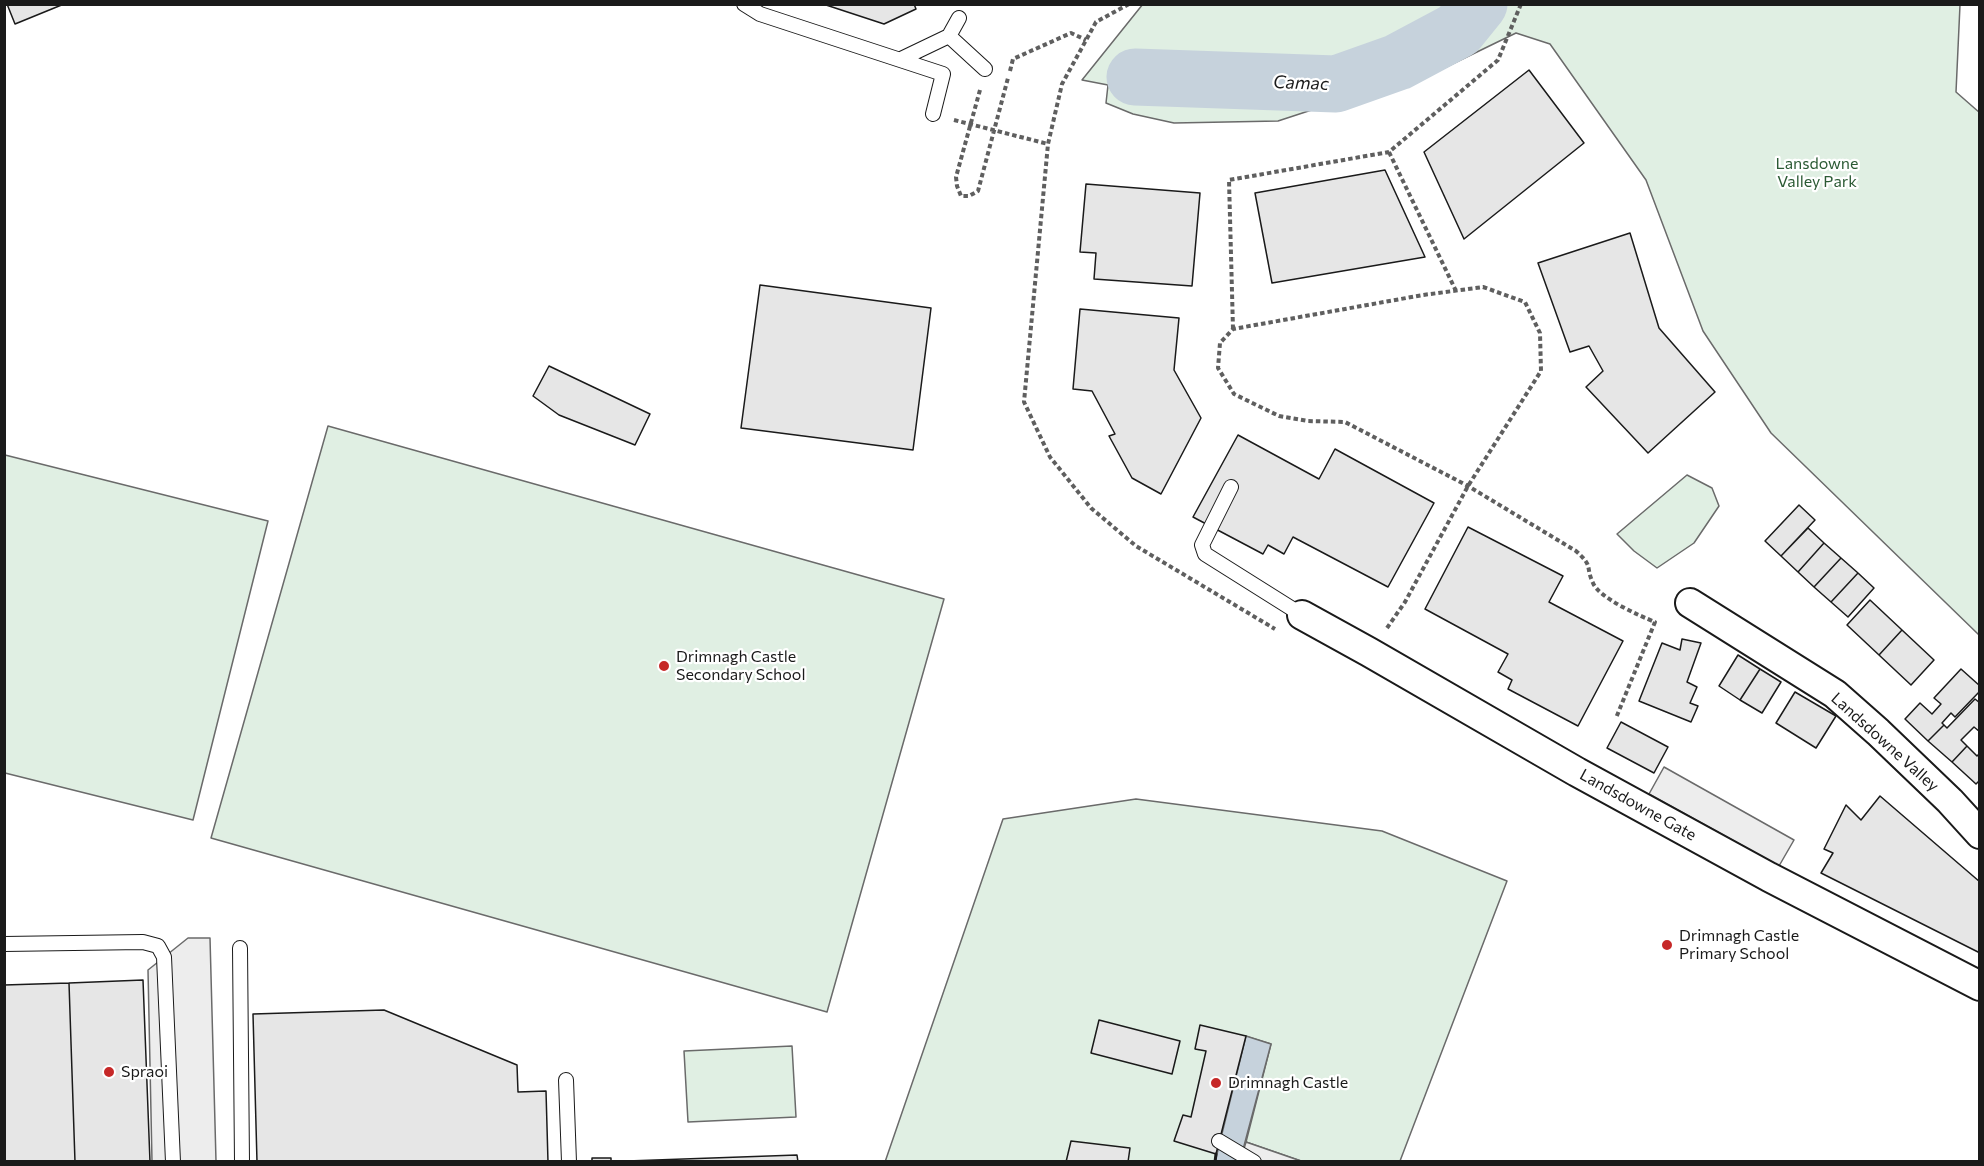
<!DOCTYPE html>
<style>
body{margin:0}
#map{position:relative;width:1984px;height:1166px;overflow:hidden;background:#fff;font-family:Commissioner,sans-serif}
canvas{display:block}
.frame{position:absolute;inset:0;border:6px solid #1a1a1a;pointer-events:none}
</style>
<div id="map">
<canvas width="1984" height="1166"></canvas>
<div class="frame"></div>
</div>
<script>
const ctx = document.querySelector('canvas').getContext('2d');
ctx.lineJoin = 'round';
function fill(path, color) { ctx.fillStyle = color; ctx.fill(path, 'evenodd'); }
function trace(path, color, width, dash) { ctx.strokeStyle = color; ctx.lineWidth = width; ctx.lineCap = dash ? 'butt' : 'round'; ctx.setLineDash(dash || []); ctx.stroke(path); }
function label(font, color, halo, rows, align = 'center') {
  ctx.font = font + ' Commissioner,sans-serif'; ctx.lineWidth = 4.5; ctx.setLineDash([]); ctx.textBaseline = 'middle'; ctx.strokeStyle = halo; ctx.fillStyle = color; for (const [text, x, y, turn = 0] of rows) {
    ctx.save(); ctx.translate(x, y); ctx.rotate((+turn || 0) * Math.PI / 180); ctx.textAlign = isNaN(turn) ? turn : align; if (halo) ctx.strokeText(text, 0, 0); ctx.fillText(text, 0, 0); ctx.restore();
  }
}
const green = new Path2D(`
 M 1143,4 L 1960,5 L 1956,92 L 1980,113 L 1979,635 L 1771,433 L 1703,331 L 1646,180 L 1550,44 L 1516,33 L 1401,89 L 1342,97 L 1333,103 L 1278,121 L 1174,123 L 1133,114 L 1106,103 L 1108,85 L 1082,80 Z
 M 328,426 L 944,599 L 827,1012 L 211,838 Z
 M 5,455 L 268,521 L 193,820 L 5,773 Z
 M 1687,475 L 1712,488 L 1719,506 L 1694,543 L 1657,568 L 1634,551 L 1617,534 Z
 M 1136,799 L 1382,831 L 1507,881 L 1400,1161 L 1301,1161 L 1246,1142 L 1271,1044 L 1245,1036 L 1215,1161 L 885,1162 L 1003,819 Z
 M 792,1046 L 796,1117 L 688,1122 L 684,1051 Z`);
const parking = new Path2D(`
 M 1664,767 L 1794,840 L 1779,866 L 1649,794 Z
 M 188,938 L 210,938 L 216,1161 L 152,1161 L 148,970 Z
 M 1246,1142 L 1301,1161 L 1240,1162 Z`);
const water = new Path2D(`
 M 1246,1036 L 1271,1044 L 1240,1161 L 1215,1162 Z`);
const river = new Path2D(`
 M 1135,77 L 1336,84 L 1398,62 L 1458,30 L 1479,4`);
const building = new Path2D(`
 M 7,4 L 64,4 L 15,24 Z
 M 823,4 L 914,4 L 916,9 L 884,24 Z
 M 1529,70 L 1584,143 L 1464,239 L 1424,152 Z
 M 1385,170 L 1425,257 L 1272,283 L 1255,193 Z
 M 1086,184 L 1200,193 L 1192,286 L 1094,279 L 1096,253 L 1080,252 Z
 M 1630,233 L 1659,328 L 1715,392 L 1648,453 L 1586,387 L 1603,371 L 1589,346 L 1570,352 L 1538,263 Z
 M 760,285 L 931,308 L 913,450 L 741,428 Z
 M 1080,309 L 1179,318 L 1174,370 L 1201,418 L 1161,494 L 1132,478 L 1109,436 L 1115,434 L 1092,391 L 1073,389 Z
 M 549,366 L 650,414 L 635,445 L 559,415 L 533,396 Z
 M 1238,435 L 1319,479 L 1335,449 L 1434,503 L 1388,587 L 1293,537 L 1284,554 L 1268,545 L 1263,554 L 1193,517 Z
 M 1799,505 L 1815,520 L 1781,556 L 1765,541 Z
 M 1468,527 L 1563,576 L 1549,602 L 1623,641 L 1578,726 L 1508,689 L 1512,680 L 1498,672 L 1508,654 L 1425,609 Z
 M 1808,528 L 1824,543 L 1798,572 L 1781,556 Z
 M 1824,543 L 1841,558 L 1814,587 L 1798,572 Z
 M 1841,558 L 1858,573 L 1831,602 L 1814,587 Z
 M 1858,573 L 1874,588 L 1848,617 L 1831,602 Z
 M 1870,600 L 1902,630 L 1879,655 L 1847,625 Z
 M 1902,630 L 1934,660 L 1911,685 L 1879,655 Z
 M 1682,639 L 1701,643 L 1687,682 L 1697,687 L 1690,703 L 1698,706 L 1691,722 L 1639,701 L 1662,643 L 1680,650 Z
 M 1738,655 L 1760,669 L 1740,700 L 1719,686 Z
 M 1760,669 L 1781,682 L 1762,713 L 1740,700 Z
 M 1961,669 L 1980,686 L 1980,691 L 1955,717 L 1951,713 L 1942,723 L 1944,725 L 1928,741 L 1905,719 L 1920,703 L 1932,714 L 1941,704 L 1934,698 Z
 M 1795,692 L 1836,716 L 1816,748 L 1776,723 Z
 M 1975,699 L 1980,703 L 1980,732 L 1974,727 L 1961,740 L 1967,746 L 1952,762 L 1928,741 L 1944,725 L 1947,728 Z
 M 1621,722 L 1668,747 L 1654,773 L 1607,748 Z
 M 1967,746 L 1977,756 L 1980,753 L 1980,780 L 1976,784 L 1952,762 Z
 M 1880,796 L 1980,882 L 1980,953 L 1821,873 L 1833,853 L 1824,849 L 1846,805 L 1861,820 Z
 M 143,980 L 150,1162 L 75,1162 L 69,983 Z
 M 69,983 L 75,1162 L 4,1162 L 4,985 Z
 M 384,1010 L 517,1065 L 518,1092 L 546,1091 L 548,1162 L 257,1162 L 253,1014 Z
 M 1099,1020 L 1180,1041 L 1172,1074 L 1091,1053 Z
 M 1200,1025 L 1246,1036 L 1216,1154 L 1174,1141 L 1183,1115 L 1191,1117 L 1206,1051 L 1195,1049 Z
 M 1071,1141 L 1130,1148 L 1128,1162 L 1066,1162 Z
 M 797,1155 L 798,1162 L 627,1162 L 627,1161 Z
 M 592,1158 L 611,1158 L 611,1162 L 592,1162 Z`);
const path = new Path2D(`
 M 1129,4 L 1096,22 L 1062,84 L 1048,144 L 1024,402 L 1050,457 L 1091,508 L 1136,546 L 1275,629
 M 1010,71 L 1013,59 L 1071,33 L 1086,40
 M 980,90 L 956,177 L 957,186 L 961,196 L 969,196 L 978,191 L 1008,78
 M 954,120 L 1048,144
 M 1389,152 L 1456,291
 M 1233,329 L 1229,180 L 1389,152 L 1498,60 L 1521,4
 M 1387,628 L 1405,602 L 1468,486 L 1541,371 L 1540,333 L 1525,302 L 1483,287 L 1423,295 L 1233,329 L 1220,343 L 1218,368 L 1234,394 L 1279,416 L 1308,421 L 1345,422 L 1468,486 L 1576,551 C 1594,567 1585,566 1593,583 C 1599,598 1640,616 1655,622 L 1616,718`);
const service = new Path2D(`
 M 744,4 L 760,14 L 943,74 L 933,114
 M 949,36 L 959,18
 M 901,59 L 949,36 L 985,69
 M 1231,487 L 1202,545 L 1205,554 L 1302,615
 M 4,944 L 143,942 L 158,946 L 164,957 L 173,1162
 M 240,948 L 242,1162
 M 566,1080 L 569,1162
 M 1219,1141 L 1254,1162`);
const minor = new Path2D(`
 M 1690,603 L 1835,694 L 1878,732 L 1950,801 L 1980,834
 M 1302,615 L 1369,652 L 1577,772 L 1769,877 L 1980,986`);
const wall = new Path2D(`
 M 1215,1162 L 1216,1154`);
const markers = [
 [664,666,6,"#c62828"],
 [1667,945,6,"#c62828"],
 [109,1072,6,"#c62828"],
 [1216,1083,6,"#c62828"]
];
const parkNames = [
 ["Lansdowne",1817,164],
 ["Valley Park",1817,182]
];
const poiNames = [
 ["Drimnagh Castle",676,657],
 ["Secondary School",676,675],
 ["Drimnagh Castle",1679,936],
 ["Primary School",1679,954],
 ["Spraoi",121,1072],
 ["Drimnagh Castle",1228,1083]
];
const streetNames = [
 ["Landsdowne Valley",1885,742,42],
 ["Landsdowne Gate",1638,805,29]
];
const waterNames = [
 ["Camac",1301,83,2]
];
fill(green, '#e0efe3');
trace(green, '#6a6a6a', 1.5);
fill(parking, '#ededed');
trace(parking, '#6a6a6a', 1.5);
fill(water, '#c6d2dc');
trace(water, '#6a6a6a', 1.5);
trace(river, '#c6d2dc', 57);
fill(building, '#e6e6e6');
trace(building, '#1a1a1a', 1.5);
trace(service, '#1a1a1a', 16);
trace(minor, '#1a1a1a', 32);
trace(path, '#5f5f5f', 4, [4.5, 3]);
trace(service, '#fff', 14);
trace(minor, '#fff', 28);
trace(wall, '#1a1a1a', 3);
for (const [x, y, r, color] of markers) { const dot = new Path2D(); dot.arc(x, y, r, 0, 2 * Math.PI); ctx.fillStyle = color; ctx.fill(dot); trace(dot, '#fff', 2); }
label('16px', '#2b5a34', '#fff', parkNames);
label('16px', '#1a1a1a', '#fff', poiNames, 'left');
label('16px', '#1a1a1a', '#fff', streetNames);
label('italic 18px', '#1a1a1a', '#fff', waterNames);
</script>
